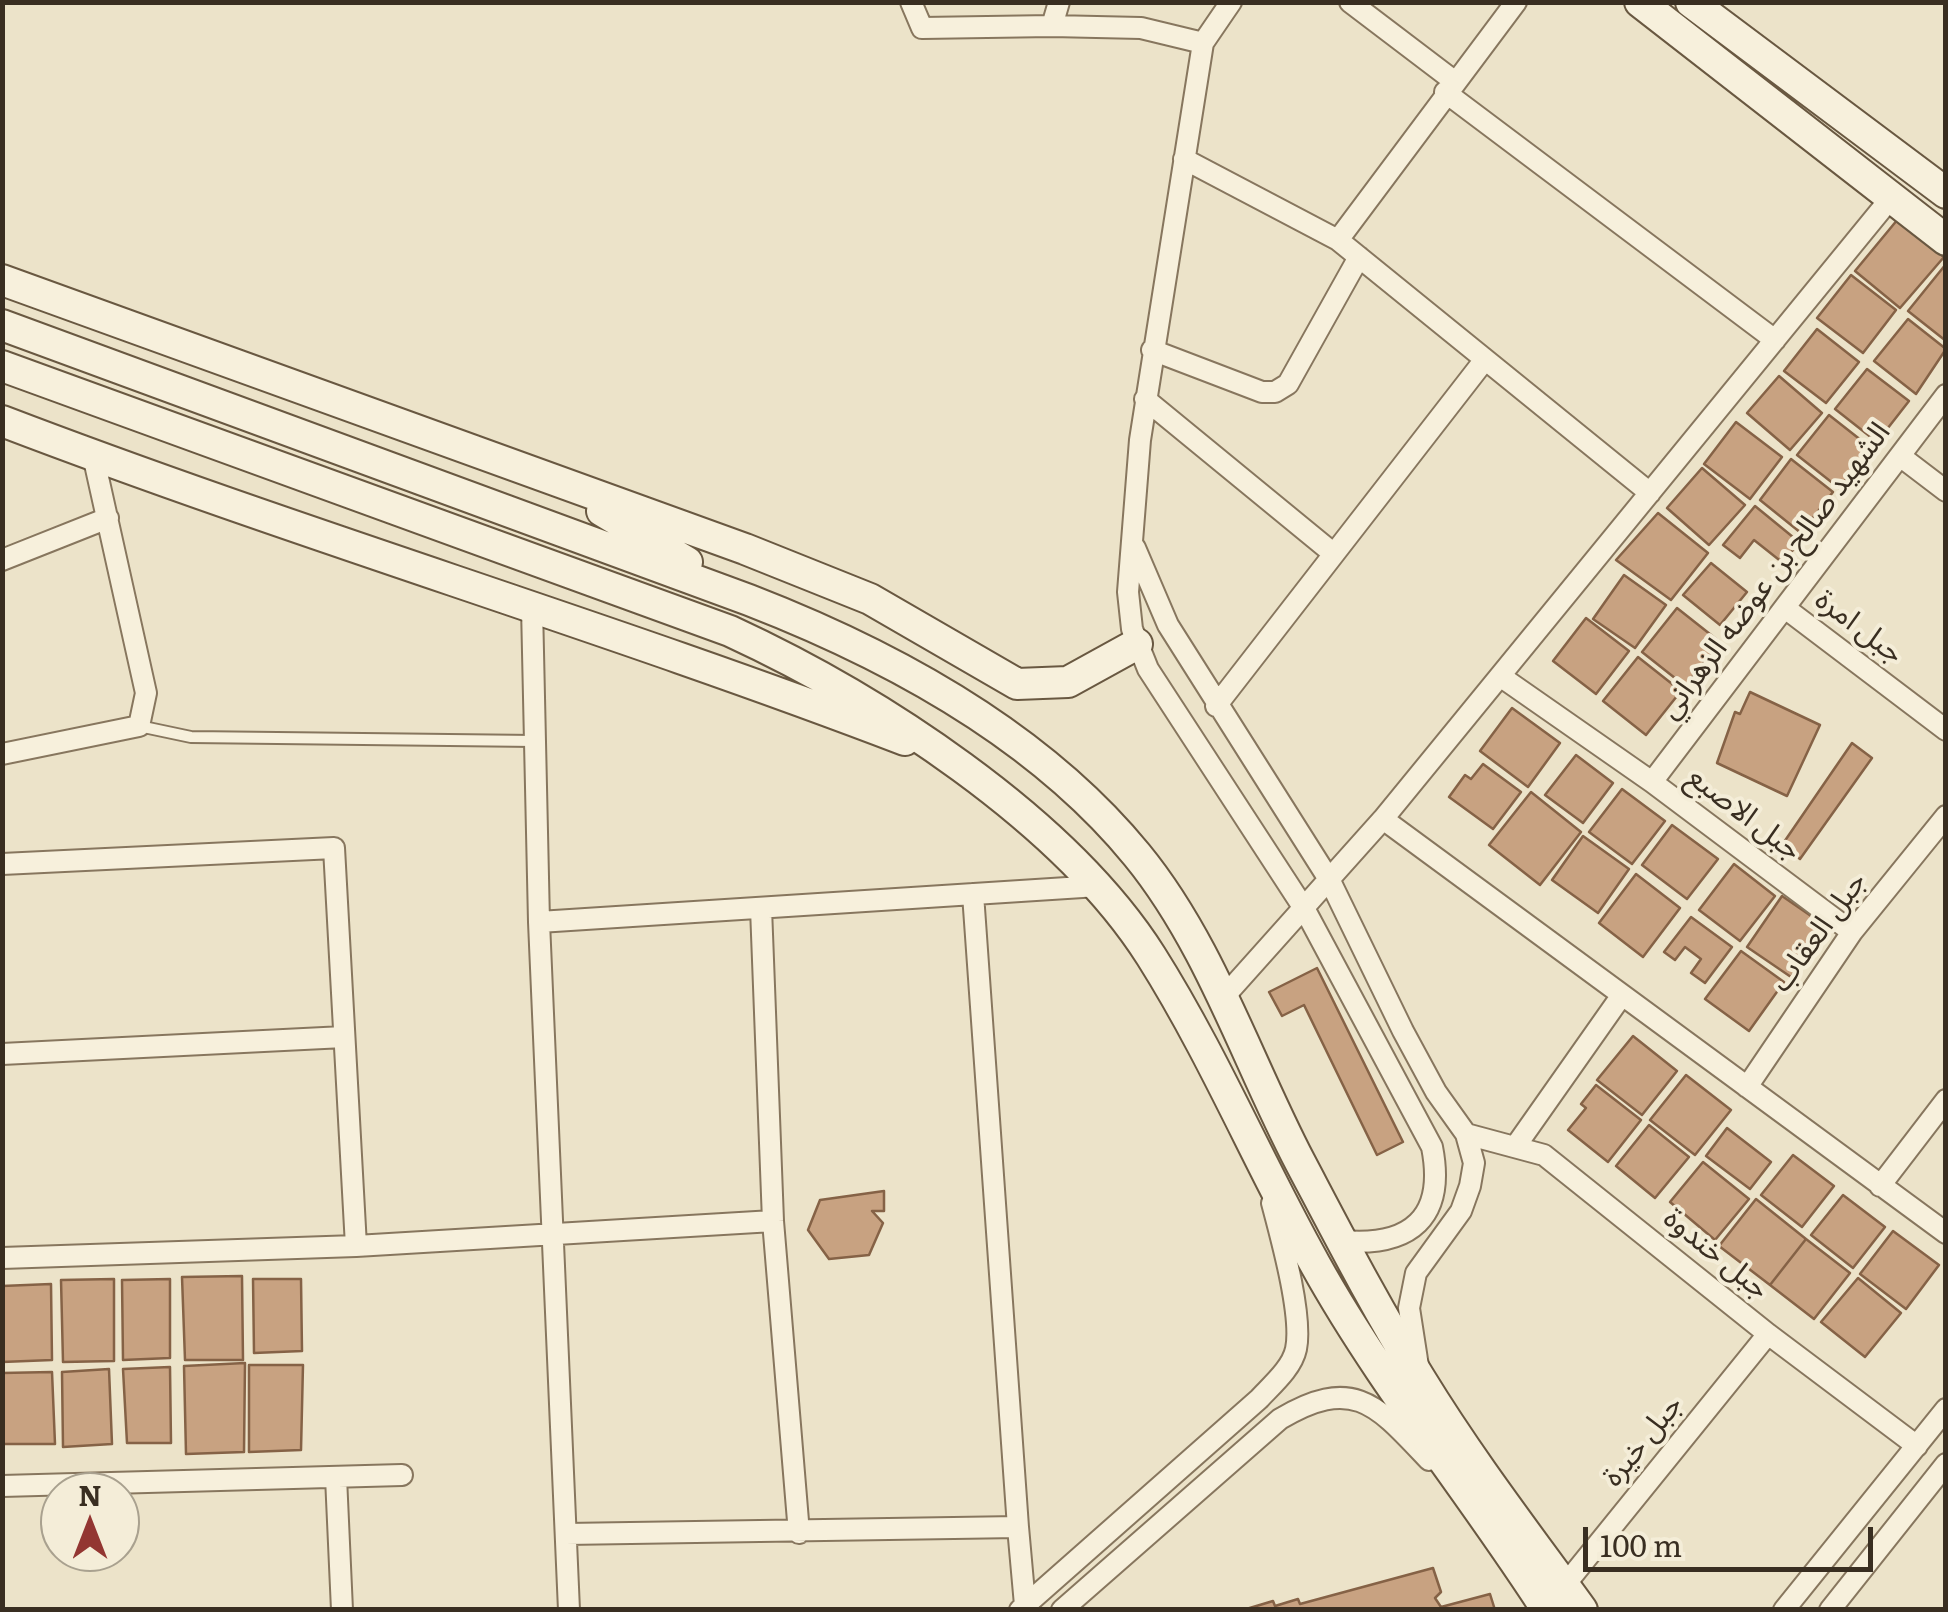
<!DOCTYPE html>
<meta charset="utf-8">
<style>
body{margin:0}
#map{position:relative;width:1948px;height:1612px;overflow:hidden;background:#ece3c9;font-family:Literata,serif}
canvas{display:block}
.frame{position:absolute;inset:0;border:5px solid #392e21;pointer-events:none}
.north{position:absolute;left:40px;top:1472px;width:100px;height:100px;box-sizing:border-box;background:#f4edd8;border:2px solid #a9a18f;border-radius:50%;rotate:0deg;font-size:28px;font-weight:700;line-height:40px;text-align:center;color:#392e21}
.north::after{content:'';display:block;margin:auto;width:35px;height:45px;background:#933632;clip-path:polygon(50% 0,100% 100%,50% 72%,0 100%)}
.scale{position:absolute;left:1583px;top:1527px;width:290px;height:45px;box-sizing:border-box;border:5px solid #392e21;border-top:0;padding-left:12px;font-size:30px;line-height:35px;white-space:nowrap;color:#392e21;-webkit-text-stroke:8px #f4edd8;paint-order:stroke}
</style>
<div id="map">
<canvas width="1948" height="1612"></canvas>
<div class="frame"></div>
<div class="north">N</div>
<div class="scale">100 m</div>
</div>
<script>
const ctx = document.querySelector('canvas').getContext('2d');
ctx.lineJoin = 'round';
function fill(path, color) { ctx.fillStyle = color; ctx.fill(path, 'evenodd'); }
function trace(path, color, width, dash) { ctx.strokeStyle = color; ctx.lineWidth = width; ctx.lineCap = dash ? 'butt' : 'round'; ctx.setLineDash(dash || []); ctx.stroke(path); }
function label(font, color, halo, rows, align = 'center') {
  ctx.font = font + ' Literata,"Noto Sans Arabic",serif'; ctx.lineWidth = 8; ctx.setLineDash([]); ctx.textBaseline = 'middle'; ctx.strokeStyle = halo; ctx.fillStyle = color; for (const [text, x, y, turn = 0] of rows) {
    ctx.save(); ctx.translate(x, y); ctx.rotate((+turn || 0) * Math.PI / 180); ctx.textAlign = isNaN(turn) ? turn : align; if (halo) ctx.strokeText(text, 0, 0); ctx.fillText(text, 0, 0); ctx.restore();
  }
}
const building = new Path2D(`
 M 1898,219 L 1944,257 L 1900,308 L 1855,271 Z
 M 1946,264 L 1946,341 L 1908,311 Z
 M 1851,275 L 1896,310 L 1863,353 L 1817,318 Z
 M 1908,319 L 1946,349 L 1916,394 L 1874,361 Z
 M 1817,329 L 1859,362 L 1826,403 L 1784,371 Z
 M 1867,369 L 1909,401 L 1877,442 L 1835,409 Z
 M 1779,376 L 1822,413 L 1790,450 L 1747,413 Z
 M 1829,415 L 1871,448 L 1839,488 L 1797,455 Z
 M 1736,422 L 1782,457 L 1750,499 L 1704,464 Z
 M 1791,459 L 1833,492 L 1801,533 L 1760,500 Z
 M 1702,468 L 1745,505 L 1709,545 L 1667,508 Z
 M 1755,506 L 1799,542 L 1783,563 L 1754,540 L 1740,558 L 1723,545 Z
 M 1658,513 L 1708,553 L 1671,600 L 1616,560 Z
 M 1711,563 L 1747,592 L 1720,625 L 1683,595 Z
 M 1624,575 L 1666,605 L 1635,648 L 1593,619 Z
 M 1677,608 L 1720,642 L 1685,686 L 1642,652 Z
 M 1586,618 L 1629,651 L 1596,694 L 1553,661 Z
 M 1638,657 L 1681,691 L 1646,735 L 1603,701 Z
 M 1750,692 L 1820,725 L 1787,796 L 1717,763 L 1735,712 L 1740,714 Z
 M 1512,708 L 1560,743 L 1528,787 L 1480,751 Z
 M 1852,743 L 1872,758 L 1800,859 L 1782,845 Z
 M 1576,755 L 1613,783 L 1583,823 L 1545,795 Z
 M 1483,764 L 1521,792 L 1493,829 L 1449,797 L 1465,775 L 1471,779 Z
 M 1622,789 L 1665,821 L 1632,864 L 1589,832 Z
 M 1531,792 L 1581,832 L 1540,885 L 1489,845 Z
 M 1672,825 L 1718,859 L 1687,899 L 1642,865 Z
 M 1583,836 L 1629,869 L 1598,913 L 1552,880 Z
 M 1734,864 L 1775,896 L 1740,941 L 1699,910 Z
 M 1636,874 L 1680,908 L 1643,957 L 1599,923 Z
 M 1782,896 L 1827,927 L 1791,977 L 1747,947 Z
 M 1691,917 L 1732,947 L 1705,983 L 1691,973 L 1701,959 L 1685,947 L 1675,960 L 1664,952 Z
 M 1741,951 L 1784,982 L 1749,1031 L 1705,999 Z
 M 1317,968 L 1403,1142 L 1377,1155 L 1304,1005 L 1282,1016 L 1269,992 Z
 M 1633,1036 L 1677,1071 L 1642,1115 L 1597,1080 Z
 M 1686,1075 L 1731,1110 L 1695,1155 L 1650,1120 Z
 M 1596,1085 L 1641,1120 L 1608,1162 L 1568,1130 L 1586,1108 L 1581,1104 Z
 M 1649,1125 L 1689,1157 L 1655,1198 L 1616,1166 Z
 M 1727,1128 L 1771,1162 L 1750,1189 L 1706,1156 Z
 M 1793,1155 L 1834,1186 L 1802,1227 L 1761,1195 Z
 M 1703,1162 L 1749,1199 L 1715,1240 L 1670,1202 Z
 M 884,1191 L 884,1211 L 872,1211 L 883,1223 L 869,1255 L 829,1259 L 808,1230 L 820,1200 Z
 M 1843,1195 L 1885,1227 L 1853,1268 L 1811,1235 Z
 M 1756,1199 L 1806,1239 L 1770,1285 L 1719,1246 Z
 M 1893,1231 L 1939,1265 L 1906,1309 L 1860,1274 Z
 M 1806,1239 L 1850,1273 L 1814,1319 L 1770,1285 Z
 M 242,1276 L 243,1360 L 185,1360 L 182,1277 Z
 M 1858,1278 L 1901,1313 L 1865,1357 L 1821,1322 Z
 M 114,1279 L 114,1361 L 63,1362 L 61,1280 Z
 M 170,1279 L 170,1358 L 123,1360 L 122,1280 Z
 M 253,1279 L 301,1279 L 302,1351 L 254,1353 Z
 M 51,1284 L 52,1360 L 2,1362 L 2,1286 Z
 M 245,1363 L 244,1452 L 186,1454 L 184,1366 Z
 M 249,1365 L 303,1365 L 301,1450 L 249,1452 Z
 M 170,1367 L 171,1443 L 127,1443 L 123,1369 Z
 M 109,1369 L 112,1444 L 63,1447 L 62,1372 Z
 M 52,1372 L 55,1444 L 3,1444 L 2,1373 Z
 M 1433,1568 L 1441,1592 L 1435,1598 L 1441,1607 L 1490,1594 L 1495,1610 L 1243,1610 L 1273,1601 L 1275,1606 L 1298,1599 L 1300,1604 Z`);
const lane = new Path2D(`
 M 139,726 L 191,737 L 535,741`);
const street = new Path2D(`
 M 911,2 L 922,28 L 1052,26
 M 1059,2 L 1052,26 L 1141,28 L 1203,43
 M 1231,2 L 1203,43 L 1140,440 L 1128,592 L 1132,629 L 1148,669 L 1305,910 L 1432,1147 C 1446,1218 1410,1247 1342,1241
 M 1350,2 L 1454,81
 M 1445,92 L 1775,340
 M 1184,159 L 1338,240 L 1650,493
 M 1338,240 L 1516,2
 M 1152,350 L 1262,392 L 1275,392 L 1288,384 L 1359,257
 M 1145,399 L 1334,554
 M 1900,456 L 1946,491
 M 1135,548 L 1168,625 L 1330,881 L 1403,1031 L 1436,1092 L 1466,1134 L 1474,1163 L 1470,1186 L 1461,1211 L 1416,1273 L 1409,1308 L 1418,1366
 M 2,560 L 108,518
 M 532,607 L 539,922 L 569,1610
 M 1785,608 L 1946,730
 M 1500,676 L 1652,782 L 1852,932
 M 1216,706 L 1483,362
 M 2,754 L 139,726 L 146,693 L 93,455
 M 1652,782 L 1946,395
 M 1383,819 L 1946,1233
 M 2,864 L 334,848 L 356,1246
 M 761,908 L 773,1221 L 799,1533
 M 539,922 L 1098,886
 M 1222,999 L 1383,819 L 1890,199
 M 2,1054 L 344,1037
 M 1747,1087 L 1852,932 L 1946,816
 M 1466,1134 L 1544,1155 L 1768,1334 L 1917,1446
 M 1515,1147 L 1622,995
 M 1880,1186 L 1946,1100
 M 2,1258 L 356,1246 L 773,1221
 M 336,1477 L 342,1610
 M 2,1486 L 402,1475
 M 1018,1527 L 1025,1605
 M 566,1534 L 1018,1527 L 973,894
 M 1564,1586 L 1768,1334
 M 1020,1610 L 1259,1399 C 1272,1385 1292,1368 1296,1349 C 1303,1316 1281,1237 1272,1203
 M 1062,1610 L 1280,1419 C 1354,1375 1377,1405 1429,1460
 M 1784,1610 L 1946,1409
 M 1830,1610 L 1946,1464`);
const secondary = new Path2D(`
 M 1640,2 L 1946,240
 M 1691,2 L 1946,193
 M 2,280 L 745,549 L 870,599 L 1017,684 L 1068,682 L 1137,644
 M 2,325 L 749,600 C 891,655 1039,735 1137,855 C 1210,944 1247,1061 1300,1162 C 1339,1236 1377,1310 1421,1380 C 1470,1460 1527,1534 1582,1610
 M 2,366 L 730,631 C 875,698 1064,819 1151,956 C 1213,1054 1258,1162 1315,1264 C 1382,1385 1472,1493 1547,1610
 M 2,421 C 300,535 607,626 905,740
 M 602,511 L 687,562`);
const streetNames = [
 ["الشهيد صالح بن عوضه الزهراني",1775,571,-53],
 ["جبل امرة",1859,627,37],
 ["جبل الاصبع",1744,814,37],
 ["جبل العقاب",1819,932,-54],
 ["جبل خندوة",1716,1254,39],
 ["جبل خيرة",1643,1441,-51]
];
fill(building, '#c8a281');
trace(building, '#856246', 2.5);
trace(lane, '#87765e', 14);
trace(street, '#87765e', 24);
trace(secondary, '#695841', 34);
trace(lane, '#f7f0dc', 10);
trace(street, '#f7f0dc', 20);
trace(secondary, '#f7f0dc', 30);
label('30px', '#392e21', '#f4edd8', streetNames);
</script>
